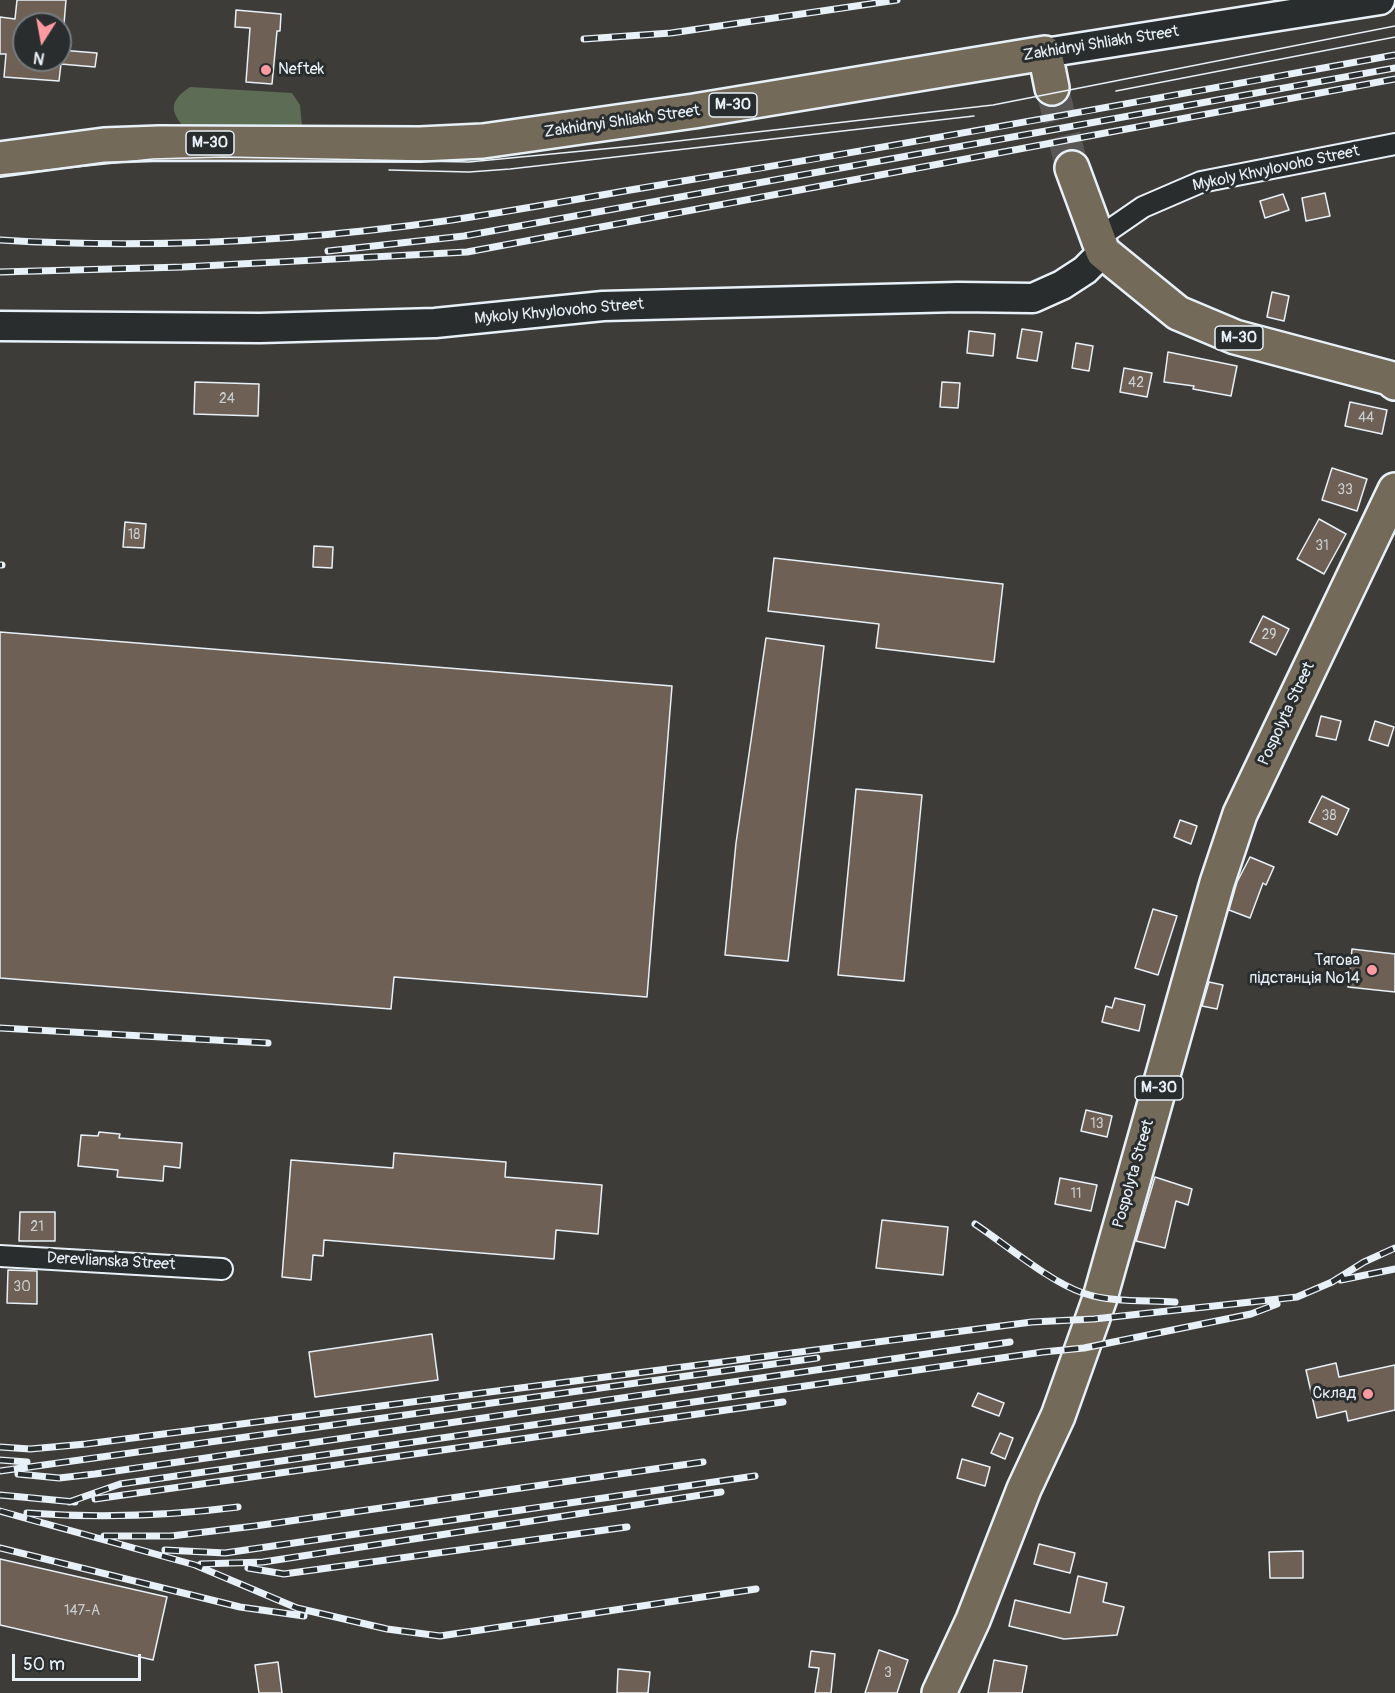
<!DOCTYPE html>
<meta charset="utf-8">
<style>
body{margin:0}
#map{position:relative;width:1395px;height:1693px;overflow:hidden;background:#3e3c39;font-family:Pangolin,sans-serif}
canvas{display:block}
.north{position:absolute;left:12px;top:12px;width:60px;height:60px;box-sizing:border-box;background:#2a2d2e;border:2px solid #767b7f;border-radius:50%;rotate:191deg;font-size:16px;font-weight:700;line-height:24px;text-align:center;color:#e8f1f8}
.north::after{content:'';display:block;margin:auto;width:21px;height:27px;background:#ff9aa2;clip-path:polygon(50% 0,100% 100%,50% 72%,0 100%)}
.scale{position:absolute;left:12px;top:1654px;width:129px;height:27px;box-sizing:border-box;border:3px solid #e8f1f8;border-top:0;padding-left:8px;font-size:18px;line-height:21px;white-space:nowrap;color:#e8f1f8;-webkit-text-stroke:4px #2a2d2e;paint-order:stroke}
</style>
<div id="map">
<canvas width="1395" height="1693"></canvas>
<div class="north">N</div>
<div class="scale">50 m</div>
</div>
<script>
const ctx = document.querySelector('canvas').getContext('2d');
ctx.lineJoin = 'round';
function fill(path, color) { ctx.fillStyle = color; ctx.fill(path, 'evenodd'); }
function trace(path, color, width, dash) { ctx.strokeStyle = color; ctx.lineWidth = width; ctx.lineCap = dash ? 'butt' : 'round'; ctx.setLineDash(dash || []); ctx.stroke(path); }
function label(font, color, halo, rows, align = 'center') {
  ctx.font = font + ' Pangolin,sans-serif'; ctx.lineWidth = 6; ctx.setLineDash([]); ctx.textBaseline = 'middle'; ctx.strokeStyle = halo; ctx.fillStyle = color; for (const [text, x, y, turn = 0] of rows) {
    ctx.save(); ctx.translate(x, y); ctx.rotate((+turn || 0) * Math.PI / 180); ctx.textAlign = isNaN(turn) ? turn : align; if (halo) ctx.strokeText(text, 0, 0); ctx.fillText(text, 0, 0); ctx.restore();
  }
}
const green = new Path2D(`
 M 190,87 L 292,93 L 300,105 L 302,126 L 285,132 L 183,126 C 168,109 172,99 190,87 Z`);
const building = new Path2D(`
 M 17,0 L 66,0 L 64,24 L 24,24 L 24,60 L 60,60 L 60,50 L 97,53 L 95,67 L 61,64 L 59,81 L 4,77 L 6,54 L 0,54 L 0,17 L 15,19 Z
 M 236,10 L 281,14 L 280,31 L 277,31 L 272,84 L 246,82 L 250,28 L 235,27 Z
 M 1325,193 L 1330,216 L 1306,221 L 1302,198 Z
 M 1283,194 L 1289,210 L 1265,218 L 1260,201 Z
 M 1272,292 L 1289,296 L 1284,321 L 1267,317 Z
 M 1022,329 L 1042,332 L 1037,361 L 1017,358 Z
 M 969,331 L 995,334 L 993,356 L 967,353 Z
 M 1076,343 L 1093,346 L 1089,371 L 1072,368 Z
 M 1168,352 L 1237,366 L 1231,396 L 1193,389 L 1194,386 L 1164,382 Z
 M 1124,368 L 1152,373 L 1147,397 L 1120,392 Z
 M 195,382 L 259,384 L 258,416 L 194,414 Z
 M 942,382 L 960,383 L 958,408 L 940,407 Z
 M 1350,402 L 1387,410 L 1382,434 L 1345,426 Z
 M 1332,468 L 1367,479 L 1357,511 L 1322,500 Z
 M 1319,519 L 1346,534 L 1324,574 L 1297,559 Z
 M 125,522 L 146,524 L 144,548 L 123,547 Z
 M 314,546 L 333,547 L 332,568 L 313,567 Z
 M 774,558 L 1003,584 L 994,662 L 876,648 L 879,624 L 768,611 Z
 M 1263,616 L 1289,629 L 1276,655 L 1250,642 Z
 M 0,632 L 672,686 L 647,997 L 394,977 L 391,1009 L 0,978 Z
 M 766,638 L 824,646 L 788,961 L 725,955 L 736,843 Z
 M 1321,716 L 1341,721 L 1336,740 L 1316,736 Z
 M 1375,721 L 1394,727 L 1388,746 L 1369,740 Z
 M 856,789 L 922,795 L 904,981 L 838,975 Z
 M 1322,796 L 1349,809 L 1337,835 L 1309,822 Z
 M 1180,820 L 1197,826 L 1191,844 L 1174,837 Z
 M 1250,857 L 1274,867 L 1266,885 L 1263,883 L 1250,918 L 1229,910 L 1237,882 Z
 M 1153,909 L 1177,916 L 1158,975 L 1135,968 Z
 M 1352,949 L 1395,954 L 1395,992 L 1348,987 Z
 M 1209,982 L 1223,985 L 1217,1009 L 1202,1006 Z
 M 1115,998 L 1145,1005 L 1139,1031 L 1102,1022 L 1106,1006 L 1112,1008 Z
 M 1086,1110 L 1112,1116 L 1107,1137 L 1081,1131 Z
 M 99,1132 L 120,1134 L 119,1138 L 182,1143 L 180,1168 L 164,1166 L 163,1181 L 117,1177 L 118,1170 L 78,1166 L 81,1135 L 98,1136 Z
 M 394,1153 L 506,1162 L 505,1177 L 602,1185 L 598,1234 L 556,1230 L 554,1259 L 324,1240 L 323,1256 L 313,1255 L 311,1280 L 282,1277 L 291,1160 L 393,1168 Z
 M 1155,1177 L 1192,1189 L 1188,1205 L 1176,1201 L 1165,1248 L 1136,1241 Z
 M 1060,1178 L 1097,1185 L 1091,1211 L 1055,1204 Z
 M 20,1212 L 55,1212 L 55,1241 L 19,1241 Z
 M 882,1220 L 948,1227 L 943,1275 L 876,1268 Z
 M 8,1270 L 37,1271 L 37,1304 L 7,1303 Z
 M 432,1334 L 438,1380 L 315,1397 L 309,1352 Z
 M 1336,1363 L 1339,1377 L 1395,1365 L 1395,1410 L 1348,1421 L 1346,1411 L 1317,1418 L 1306,1370 Z
 M 978,1393 L 1004,1403 L 999,1416 L 972,1406 Z
 M 1000,1433 L 1013,1438 L 1005,1459 L 991,1453 Z
 M 962,1459 L 990,1467 L 985,1486 L 957,1478 Z
 M 1039,1544 L 1075,1553 L 1070,1573 L 1034,1564 Z
 M 1303,1551 L 1303,1578 L 1270,1578 L 1269,1552 Z
 M 0,1559 L 167,1597 L 153,1660 L 0,1625 Z
 M 1078,1576 L 1107,1583 L 1103,1602 L 1124,1607 L 1117,1635 L 1064,1639 L 1009,1626 L 1015,1600 L 1070,1613 Z
 M 879,1650 L 908,1660 L 897,1693 L 865,1693 Z
 M 811,1651 L 835,1654 L 831,1693 L 815,1693 L 819,1668 L 809,1667 Z
 M 994,1660 L 1027,1666 L 1022,1693 L 988,1693 Z
 M 278,1662 L 282,1693 L 259,1693 L 255,1665 Z
 M 618,1669 L 650,1672 L 648,1693 L 617,1693 Z`);
const highwayTunnel = new Path2D(`
 M 1052,88 L 1072,168`);
const street = new Path2D(`
 M 1098,238 L 1143,207 L 1201,182 L 1395,144
 M 0,1256 L 222,1269`);
const secondary = new Path2D(`
 M 1045,53 L 1380,0
 M 0,326 L 260,328 L 435,323 L 603,306 L 958,297 L 1033,298 L 1062,285 L 1085,270 L 1103,252`);
const highway = new Path2D(`
 M 0,159 L 104,145 L 159,143 L 420,144 L 483,141 L 694,111 L 1045,53 L 1052,88
 M 1072,168 L 1103,252 L 1178,313 L 1235,337 L 1389,378 L 1395,383
 M 939,1693 L 973,1620 L 1024,1489 L 1058,1416 L 1100,1298 L 1217,883 L 1240,814 L 1395,490`);
const tram = new Path2D(`
 M 1116,91 L 1395,37
 M 389,170 L 469,172 L 510,169 L 974,116
 M 0,175 L 153,159 L 224,157 L 469,162 L 634,146 L 993,105 L 1395,26`);
const rail = new Path2D(`
 M 584,39 L 671,33 L 897,0
 M 0,240 C 150,249 304,241 452,220 C 530,208 606,194 683,181 C 921,142 1158,98 1395,55
 M 328,251 L 464,236 L 1395,68
 M 0,272 L 183,267 L 467,252 L 1395,79
 M 0,565 L 2,565
 M 0,1028 L 268,1043
 M 975,1224 C 1005,1244 1050,1282 1083,1293 C 1112,1303 1146,1300 1175,1302
 M 1341,1280 L 1395,1269
 M 0,1447 L 30,1449 L 86,1444 L 1032,1322 L 1094,1319 L 1297,1297 L 1332,1282 L 1364,1262 L 1395,1248
 M 0,1460 L 27,1462
 M 0,1471 L 817,1358
 M 18,1474 L 59,1478 L 95,1474 L 1010,1342
 M 0,1495 L 75,1502
 M 95,1499 L 783,1402
 M 69,1502 L 120,1484 L 1043,1352 L 1084,1348 L 1251,1314 L 1277,1304
 M 0,1511 L 195,1565 L 297,1608 L 387,1629 L 440,1636 L 756,1589
 M 27,1513 C 98,1518 168,1516 238,1507
 M 104,1536 L 171,1536 L 255,1526 L 703,1462
 M 0,1548 L 240,1607 L 304,1616
 M 165,1550 L 225,1553 L 755,1476
 M 201,1564 L 263,1562 L 721,1492
 M 248,1568 L 284,1574 L 627,1527`);
const markers = [
 [266,70,6,"#ff9aa2"],
 [1372,970,6,"#ff9aa2"],
 [1368,1394,6,"#ff9aa2"]
];
const numberNames = [
 ["42",1136,383],
 ["24",227,399],
 ["44",1366,418],
 ["33",1345,490],
 ["18",134,535],
 ["31",1322,546],
 ["29",1269,635],
 ["38",1329,816],
 ["13",1097,1124],
 ["11",1076,1194],
 ["21",37,1227],
 ["30",22,1287],
 ["147-А",82,1611],
 ["3",888,1673]
];
const shields = [
 [733,105,48],
 [210,143,48],
 [1239,338,48],
 [1159,1088,48]
];
const shieldNames = [
 ["М-30",733,105],
 ["М-30",210,143],
 ["М-30",1239,338],
 ["М-30",1159,1088]
];
const streetNames = [
 ["Zakhidnyi Shliakh Street",1101,44,-9],
 ["Zakhidnyi Shliakh Street",622,122,-8],
 ["Mykoly Khvylovoho Street",1276,169,-12],
 ["Mykoly Khvylovoho Street",559,312,-5],
 ["Pospolyta Street",1287,714,-65],
 ["Pospolyta Street",1134,1174,-74],
 ["Derevlianska Street",111,1262,3]
];
const poiNames = [
 ["Neftek",278,70,"left"],
 ["Тягова",1360,961],
 ["пiдстанцiя №14",1360,979],
 ["Склад",1356,1394]
];
fill(green, '#5c6c55');
fill(building, '#6e6054');
trace(building, '#e8f1f8', 1.5);
trace(highwayTunnel, '#585756', 33, [33, 16]);
trace(street, '#e8f1f8', 24);
trace(secondary, '#e8f1f8', 33);
trace(highway, '#e8f1f8', 38);
trace(street, '#2a2d2e', 20);
trace(secondary, '#2a2d2e', 28);
trace(highway, '#746a5a', 33);
trace(tram, '#e8f1f8', 1.5);
trace(rail, '#e8f1f8', 7);
trace(rail, '#2a2d2e', 4.5, [14]);
for (const [x, y, r, color] of markers) { const dot = new Path2D(); dot.arc(x, y, r, 0, 2 * Math.PI); ctx.fillStyle = color; ctx.fill(dot); trace(dot, '#2a2d2e', 2); }
label('14px', '#cacdcf', null, numberNames);
for (const [x, y, w] of shields) { const box = new Path2D(); box.roundRect(x - w / 2, y - 12, w, 24, 4.5); ctx.fillStyle = '#2a2d2e'; ctx.fill(box); trace(box, '#e8f1f8', 1.5); }
label('bold 15px', '#e8f1f8', null, shieldNames);
label('16px', '#e8f1f8', '#2a2d2e', streetNames);
label('16px', '#e8f1f8', '#2a2d2e', poiNames, 'right');
</script>
